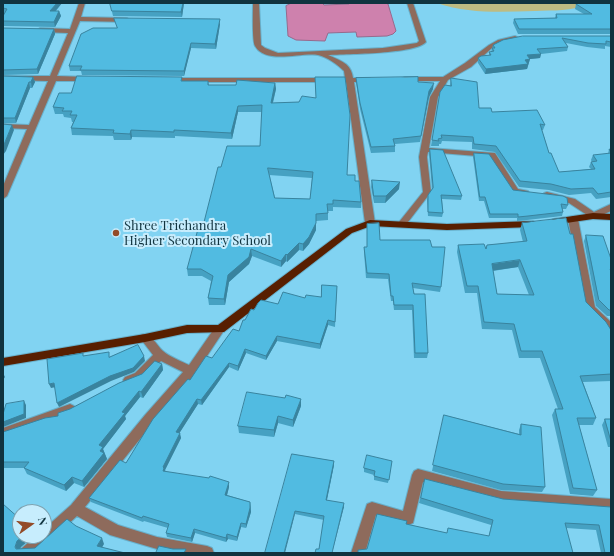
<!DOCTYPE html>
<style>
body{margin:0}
#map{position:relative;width:614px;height:556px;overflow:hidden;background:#81d3f2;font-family:"Playfair Display",serif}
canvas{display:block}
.frame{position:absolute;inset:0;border:4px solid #10333f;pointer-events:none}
.north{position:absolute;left:12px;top:504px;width:40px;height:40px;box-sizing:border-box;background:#c7edfd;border:1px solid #7ea3b1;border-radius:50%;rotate:76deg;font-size:11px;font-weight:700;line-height:16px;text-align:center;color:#10333f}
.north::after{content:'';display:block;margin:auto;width:14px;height:18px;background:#934b28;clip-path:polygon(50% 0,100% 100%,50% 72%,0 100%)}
</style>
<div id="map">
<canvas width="614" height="556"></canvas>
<div class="frame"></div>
<div class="north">N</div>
</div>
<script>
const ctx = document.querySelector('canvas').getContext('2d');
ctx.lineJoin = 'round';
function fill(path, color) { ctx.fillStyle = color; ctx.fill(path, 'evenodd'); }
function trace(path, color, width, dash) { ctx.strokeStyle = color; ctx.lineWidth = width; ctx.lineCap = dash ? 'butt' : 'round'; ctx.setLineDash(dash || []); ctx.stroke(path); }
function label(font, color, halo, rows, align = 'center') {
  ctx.font = font + ' "Playfair Display",serif'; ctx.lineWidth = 4; ctx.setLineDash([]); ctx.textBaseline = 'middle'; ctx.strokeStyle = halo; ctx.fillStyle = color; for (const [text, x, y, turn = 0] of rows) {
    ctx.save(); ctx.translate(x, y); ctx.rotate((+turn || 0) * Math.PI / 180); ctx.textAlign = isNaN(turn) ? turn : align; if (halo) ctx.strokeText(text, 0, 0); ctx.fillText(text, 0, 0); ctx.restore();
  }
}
const green = new Path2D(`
 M 437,3 L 589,3 C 572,12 553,10 535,11 C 501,12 469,14 437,3 Z`);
const water = new Path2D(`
 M 292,3 L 322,3 L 324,5 L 349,4 L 349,3 L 386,3 L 388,4 L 396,31 L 393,34 L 387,36 L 357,37 L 356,32 L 328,33 L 325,41 L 296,40 L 288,36 L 286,6 Z`);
const minor = new Path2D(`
 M 79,3 L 85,3 L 81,17 L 127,18 L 130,20 L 127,22 L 80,21 L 57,76 L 89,77 L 93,79 L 89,81 L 56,81 L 7,196 L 3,199 L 3,186 L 27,129 L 3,128 L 3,124 L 29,125 L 48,81 L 3,80 L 3,76 L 50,76 L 68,33 L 40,32 L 37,30 L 40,28 L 70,29 Z
 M 253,3 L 259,3 L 261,45 L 265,48 L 278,53 L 383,48 L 417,43 L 419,41 L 407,3 L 413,3 L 426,42 C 416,54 347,54 328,55 C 341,61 351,63 353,78 L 369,78 L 373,80 L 369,82 L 354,82 L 375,223 L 373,225 L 367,225 L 365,223 L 346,82 L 169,82 L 165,80 L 169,78 L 345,78 L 344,71 C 338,65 327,57 318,55 C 301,52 266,65 255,46 C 252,41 253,11 253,3 Z
 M 515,36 L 517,37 L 517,39 L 502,43 L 493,47 L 471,67 L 448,80 L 438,97 L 429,148 L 495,153 L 518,189 L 528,191 L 529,193 L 525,196 L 512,193 L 489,157 L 428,152 L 427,157 L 431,192 L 405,226 L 399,226 L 397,224 L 399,222 L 423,192 L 419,157 L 430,97 L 440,81 L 405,81 L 401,79 L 405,77 L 443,77 L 465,63 L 489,45 L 498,40 Z
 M 547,192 L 575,199 L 594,212 L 611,204 L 611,211 L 593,219 L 569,203 L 544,197 L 543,195 L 544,193 Z
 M 573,216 L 578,219 L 595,307 L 611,322 L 611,332 L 607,331 L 585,309 L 568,219 Z
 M 220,325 L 224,326 L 225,329 L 195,374 L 153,423 L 85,507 L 118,525 L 157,537 L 207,546 L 212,548 L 214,553 L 175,553 L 157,549 L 110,535 L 77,516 L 37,553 L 20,553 L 22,548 L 36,536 L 44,536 L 44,529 L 71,505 L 145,415 L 183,372 L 161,361 C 152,370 139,388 125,383 L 123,380 L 125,377 L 135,373 L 153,355 L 140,338 L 141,335 C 151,332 156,345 163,351 C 170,357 181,361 189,365 L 216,326 Z
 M 70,404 L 74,406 L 76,409 L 74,412 L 3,438 L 3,428 Z
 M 418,469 L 501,491 L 611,499 L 611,511 L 501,503 L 423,482 L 413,523 L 408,525 L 376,515 L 365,553 L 351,553 L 367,504 L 372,502 L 403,511 L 412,475 L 414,471 Z`);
const major = new Path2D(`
 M 593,213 L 611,214 L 611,220 L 593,219 L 553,225 L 548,222 L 553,219 Z
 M 370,220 L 447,224 L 533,221 L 538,224 L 533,227 L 447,230 L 371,226 L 352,233 L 224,332 L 187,333 L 145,342 L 3,366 L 3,358 L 145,334 L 187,325 L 218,325 L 346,229 Z`);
const wall = new Path2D(`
 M 3,3 L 62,3 L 56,11 L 59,11 L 61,16 L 55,27 L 3,26 L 3,16 L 4,13 L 3,13 Z
 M 110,3 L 184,3 L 182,17 L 113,16 Z
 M 611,3 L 611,34 L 518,34 L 513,23 L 514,19 L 555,18 L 556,14 L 584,14 L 575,9 L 576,4 Z
 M 220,24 L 216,49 L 191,48 L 184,76 L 82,75 L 81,71 L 70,71 L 69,66 L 116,28 Z
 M 3,28 L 54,29 L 55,34 L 38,74 L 3,75 Z
 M 611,36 L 611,47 L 605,46 L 605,49 L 587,47 L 566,43 L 568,47 L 567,51 L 541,54 L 540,58 L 530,59 L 527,69 L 485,74 L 478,63 L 478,58 L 489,55 L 489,52 L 491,52 L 493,45 L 503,40 Z
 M 3,76 L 33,77 L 35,82 L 32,88 L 30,88 L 16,123 L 3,123 Z
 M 182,77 L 182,81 L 208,81 L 209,85 L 236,85 L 275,83 L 276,89 L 273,103 L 299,102 L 316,98 L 315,77 L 347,175 L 355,181 L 361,202 L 361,208 L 333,207 L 333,211 L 328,211 L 328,220 L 316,221 L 316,230 L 309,244 L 303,251 L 299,250 L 287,262 L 286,261 L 281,267 L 252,256 L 249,264 L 229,282 L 225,305 L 209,305 L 208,298 L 211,281 L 202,276 L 188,276 L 187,269 L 202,230 L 221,167 L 260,146 L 262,112 L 238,112 L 232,139 L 175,136 L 175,138 L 132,137 L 131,140 L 114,140 L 113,136 L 72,135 L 71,128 L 73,122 L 72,122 L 71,118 L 64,117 L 63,114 L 55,114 L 53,107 L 71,93 ZM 269,175 L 312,178 L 310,199 L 275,198 Z
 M 356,78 L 418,82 L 433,89 L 429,97 L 420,142 L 395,144 L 395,152 L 371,153 L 360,109 L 356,83 Z
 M 451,78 L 479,108 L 492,112 L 545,125 L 543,130 L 542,130 L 549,153 L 559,172 L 591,169 L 589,167 L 591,162 L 592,162 L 591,160 L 593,155 L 608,154 L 609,149 L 611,150 L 611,197 L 596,199 L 591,193 L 569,195 L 549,190 L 519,187 L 495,152 L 472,149 L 472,142 L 442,141 L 441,144 L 439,144 L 439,146 L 431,146 L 440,92 L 450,85 Z
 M 430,149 L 462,196 L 461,200 L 442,199 L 443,213 L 442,217 L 428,216 L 427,200 L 428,195 L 432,189 L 429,154 Z
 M 474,153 L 513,190 L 568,205 L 566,209 L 562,209 L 563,212 L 562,216 L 527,220 L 517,221 L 517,218 L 489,218 L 484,201 L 479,201 L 473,157 Z
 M 372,180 L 399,189 L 385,203 L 374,203 L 371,187 Z
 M 522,223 L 586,302 L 611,330 L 611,381 L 583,382 L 596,418 L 593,425 L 579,425 L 597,490 L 593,496 L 570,494 L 552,415 L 555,409 L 558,409 L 540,358 L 519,358 L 512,330 L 482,329 L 477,293 L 465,293 L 457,252 L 458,245 L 486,248 L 487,245 L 523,242 L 520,230 ZM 518,267 L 529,295 L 497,294 L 493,271 Z
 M 367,224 L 380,240 L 441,287 L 440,292 L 413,288 L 428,353 L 427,358 L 414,358 L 412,310 L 394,310 L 393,301 L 391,301 L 388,279 L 366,278 L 364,252 L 364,247 L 367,247 Z
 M 586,235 L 611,259 L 611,316 L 607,316 L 596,306 L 584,241 Z
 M 337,286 L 335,327 L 328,325 L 320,349 L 277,341 L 266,360 L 246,353 L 238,371 L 229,367 L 202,405 L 198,404 L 179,433 L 181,438 L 165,470 L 165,471 L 229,487 L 227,495 L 250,502 L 251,512 L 246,528 L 241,527 L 237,541 L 228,539 L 226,542 L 195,533 L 192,542 L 167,537 L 166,533 L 168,528 L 144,521 L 143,522 L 91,502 L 89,498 L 126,463 L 190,380 L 239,331 L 245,320 L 254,310 L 305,298 L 321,297 Z
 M 162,364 L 163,370 L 143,398 L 140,397 L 125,416 L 126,419 L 103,449 L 107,459 L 84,487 L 74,483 L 66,491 L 27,474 L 24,468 L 3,468 L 3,432 L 58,416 L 70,409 Z
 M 301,406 L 293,427 L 278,423 L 274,437 L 239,433 L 238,426 Z
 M 444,415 L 519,434 L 519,430 L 521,424 L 545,487 L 542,492 L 501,490 L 432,471 Z
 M 605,419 L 611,419 L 611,447 L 608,447 L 602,425 Z
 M 292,454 L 334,461 L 334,465 L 327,500 L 344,507 L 319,549 L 324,520 L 295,514 Z
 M 392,461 L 388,483 L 374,480 L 374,475 L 364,472 L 364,468 Z
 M 425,479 L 503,499 L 611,507 L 611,553 L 601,553 L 596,530 L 566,528 L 572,553 L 358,553 L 367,549 L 406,524 L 446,533 L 489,536 L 491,525 L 419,503 Z`);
const shadedWall = new Path2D(`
 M 57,3 L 62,3 L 51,16 L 50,11 Z
 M 183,3 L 184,3 L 182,17 L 181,12 Z
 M 59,11 L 61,16 L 55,27 L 54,22 Z
 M 220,19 L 220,24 L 216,49 L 215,44 Z
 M 54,29 L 55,34 L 38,74 L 37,69 Z
 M 191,43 L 191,48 L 184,76 L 184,71 Z
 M 541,54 L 540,58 L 530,59 L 527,69 L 485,74 L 486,69 L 527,55 Z
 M 33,77 L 35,82 L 32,88 L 31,82 Z
 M 29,82 L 30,88 L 16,123 L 15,118 Z
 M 275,83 L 276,89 L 271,109 L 271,103 Z
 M 434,83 L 433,89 L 429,97 L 420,142 L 429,91 Z
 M 238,106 L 238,112 L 232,139 L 231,133 Z
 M 12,125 L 14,130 L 6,151 L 3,155 L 3,147 Z
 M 131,130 L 132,137 L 131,140 L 130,134 Z
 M 400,182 L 399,189 L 385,203 L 386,196 Z
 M 316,223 L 316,230 L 309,244 L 303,251 L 303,244 Z
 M 299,243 L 299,250 L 287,262 L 287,255 Z
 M 251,249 L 252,256 L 249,264 L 229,282 L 225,305 L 224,299 L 228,275 Z
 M 286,254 L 286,261 L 281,267 L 281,261 Z
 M 520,260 L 518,267 L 490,271 L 492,264 Z
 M 328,320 L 328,325 L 320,349 L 320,344 Z
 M 277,336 L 277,341 L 266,360 L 266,356 Z
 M 245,349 L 246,353 L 238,371 L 238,366 Z
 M 144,356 L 145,361 L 134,372 L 111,381 L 59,407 L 57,403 Z
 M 229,363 L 229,367 L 202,405 L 201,400 Z
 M 162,364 L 163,370 L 143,398 L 141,392 Z
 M 3,373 L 5,377 L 3,380 Z
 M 54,383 L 56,387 L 51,388 L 49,384 Z
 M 139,391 L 140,397 L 125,416 L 126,419 L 103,449 L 107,459 L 84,487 L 82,481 L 100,451 L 99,445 L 122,412 Z
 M 197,399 L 198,404 L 177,437 L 176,432 Z
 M 301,399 L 301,406 L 293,427 L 293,420 Z
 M 24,401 L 26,405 L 26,418 L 3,427 L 3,422 Z
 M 278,416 L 278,423 L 274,437 L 274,430 Z
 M 180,433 L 181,438 L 165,470 L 166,472 L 163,471 L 163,467 Z
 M 334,461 L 334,465 L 326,504 L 326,500 Z
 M 72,477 L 74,483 L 66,491 L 64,485 Z
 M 229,482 L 229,487 L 226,499 L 225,495 Z
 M 250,502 L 251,512 L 246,528 L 246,524 Z
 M 344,503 L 344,507 L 332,553 Z
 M 295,511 L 295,514 L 285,553 L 284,553 Z
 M 241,523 L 241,527 L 237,541 L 237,537 Z
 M 194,529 L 195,533 L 192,542 L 191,538 Z
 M 227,534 L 228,539 L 226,542 L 226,538 Z
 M 23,536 L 34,536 L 21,547 L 19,552 L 15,547 L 17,541 Z
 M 102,538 L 104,544 L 100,551 L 97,546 Z`);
const building = new Path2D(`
 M 3,3 L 57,3 L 50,11 L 59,11 L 54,22 L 3,21 L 3,16 L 7,9 L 3,8 Z
 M 110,3 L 183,3 L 181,12 L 112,11 Z
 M 582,3 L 611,3 L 611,29 L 519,29 L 514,19 L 557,18 L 556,14 L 592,14 L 576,4 Z
 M 114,18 L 220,19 L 215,44 L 191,43 L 184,71 L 80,70 L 82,66 L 69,66 L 81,34 L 93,28 L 117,28 Z
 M 3,28 L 54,29 L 37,69 L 3,70 Z
 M 523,36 L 611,36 L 611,42 L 606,41 L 606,44 L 588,43 L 562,38 L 568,47 L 537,49 L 541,54 L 527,55 L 530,59 L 525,60 L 528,64 L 486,69 L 478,58 L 481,56 L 491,55 L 489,52 L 494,51 L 492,48 L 495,48 L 493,45 L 503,40 Z
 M 3,76 L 33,77 L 31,82 L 29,82 L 15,118 L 3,118 Z
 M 77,76 L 182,77 L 181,81 L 208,81 L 208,85 L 236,85 L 237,80 L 275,83 L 271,103 L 299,102 L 302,96 L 316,98 L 315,77 L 345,77 L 350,115 L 347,175 L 355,175 L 355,181 L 359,181 L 361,202 L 333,200 L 333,204 L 327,204 L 328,213 L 316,214 L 316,223 L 309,237 L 303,244 L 299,243 L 287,255 L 286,254 L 281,261 L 251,249 L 249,257 L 228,275 L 224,299 L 208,298 L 213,276 L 201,269 L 187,269 L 198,229 L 202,230 L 218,167 L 221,167 L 227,146 L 260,146 L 262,105 L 238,106 L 231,133 L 174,130 L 174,132 L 131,130 L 130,134 L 113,133 L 114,130 L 71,128 L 77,115 L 70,115 L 72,111 L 62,111 L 64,108 L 53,107 L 59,93 L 71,93 ZM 268,168 L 313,172 L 310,199 L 275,198 Z
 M 418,77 L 418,82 L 434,83 L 429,91 L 421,136 L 393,139 L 395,146 L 371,147 L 360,103 L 356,78 Z
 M 451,78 L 477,82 L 479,108 L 491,108 L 492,112 L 537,110 L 545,125 L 540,124 L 549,153 L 551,153 L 559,172 L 595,169 L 591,162 L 597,161 L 593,155 L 611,153 L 609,149 L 611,150 L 611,192 L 598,194 L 593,188 L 571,189 L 551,184 L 520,181 L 496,146 L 474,144 L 473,137 L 441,135 L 442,138 L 438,139 L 439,141 L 432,140 L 440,92 L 445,85 L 451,86 Z
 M 3,124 L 12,125 L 3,147 Z
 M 430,149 L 443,150 L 462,196 L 441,195 L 443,213 L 428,212 L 428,195 L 433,188 Z
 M 474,153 L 489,154 L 513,190 L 563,196 L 567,198 L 568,205 L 561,204 L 563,212 L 528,216 L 518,217 L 518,214 L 490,214 L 485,197 L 480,197 Z
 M 372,180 L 400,182 L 386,196 L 374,196 Z
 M 566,218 L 570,234 L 573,234 L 586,302 L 606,322 L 611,330 L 611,374 L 580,376 L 596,418 L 577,418 L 597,490 L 573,488 L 555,409 L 563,409 L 542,351 L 521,351 L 514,324 L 484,322 L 478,286 L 467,286 L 458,245 L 484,244 L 486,249 L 487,245 L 527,241 L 522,223 ZM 520,260 L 534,295 L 497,294 L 492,264 Z
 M 379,223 L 380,240 L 430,240 L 432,247 L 445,247 L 441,287 L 412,283 L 414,294 L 425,294 L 428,353 L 415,353 L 413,305 L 394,305 L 393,296 L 391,296 L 389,274 L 367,273 L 364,247 L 367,247 L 367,224 Z
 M 586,235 L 603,236 L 611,259 L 611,269 L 610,269 L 611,271 L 611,310 L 609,310 L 599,300 Z
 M 322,285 L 337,286 L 335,322 L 328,320 L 320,344 L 277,336 L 266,356 L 245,349 L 238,366 L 229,363 L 201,400 L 197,399 L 176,432 L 180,433 L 163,467 L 164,468 L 163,471 L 209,478 L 210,476 L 229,482 L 225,495 L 250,502 L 250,508 L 246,524 L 241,523 L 237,537 L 227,534 L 226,538 L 194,529 L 191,538 L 166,533 L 169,524 L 143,516 L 142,518 L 89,498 L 120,460 L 126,463 L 153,419 L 188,379 L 190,380 L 206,356 L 212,358 L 233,329 L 239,331 L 243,320 L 245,320 L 251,309 L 254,310 L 258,303 L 261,300 L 278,304 L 283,292 L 305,298 L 306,295 L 321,297 Z
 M 138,345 L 144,356 L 133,368 L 110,376 L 57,403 L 54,383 L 49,384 L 47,359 L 83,353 L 83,356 L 109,352 L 109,357 Z
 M 155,361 L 162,364 L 141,392 L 139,391 L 122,412 L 125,413 L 99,445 L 103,447 L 100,451 L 104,453 L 82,481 L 72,477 L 64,485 L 24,468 L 29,462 L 3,462 L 3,432 L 45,418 L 58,416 L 58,413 L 70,409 L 119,383 L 142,374 Z
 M 247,392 L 285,398 L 286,395 L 301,399 L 293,420 L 278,416 L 274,430 L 238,426 Z
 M 24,401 L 24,414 L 3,422 L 3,414 L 6,404 Z
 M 444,415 L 521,435 L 521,424 L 541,427 L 545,487 L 503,484 L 433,465 Z
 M 605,419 L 611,419 L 611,441 Z
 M 292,454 L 334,461 L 326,500 L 344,503 L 332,553 L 315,553 L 316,549 L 319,549 L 324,516 L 295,511 L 284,553 L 265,553 Z
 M 367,455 L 392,461 L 389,480 L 374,476 L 375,471 L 364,468 Z
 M 425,479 L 503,499 L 611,507 L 611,553 L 605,553 L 599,525 L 565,523 L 573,553 L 358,553 L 358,550 L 367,549 L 377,514 L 407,521 L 406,524 L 447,533 L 448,528 L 489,536 L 493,520 L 421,498 Z
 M 3,504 L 20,519 L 20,536 L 23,536 L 17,541 L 15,547 L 16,549 L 35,548 L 67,519 L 76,526 L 102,538 L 97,546 L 125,553 L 3,553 Z
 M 159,546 L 173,549 L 186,549 L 184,553 L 186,553 L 156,553 Z`);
const markers = [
 [116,233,4,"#934b28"]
];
const poiNames = [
 ["Shree Trichandra",124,226],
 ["Higher Secondary School",124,241]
];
fill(green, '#bebb82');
fill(water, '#ce81ad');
trace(water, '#956a8c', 1);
trace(minor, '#68b0cb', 2);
trace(major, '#68b0cb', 2);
fill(minor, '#8e6b5c');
fill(major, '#581f00');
fill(wall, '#46a1c2');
fill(shadedWall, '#39839e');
fill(building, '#51bbe1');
trace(building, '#39839e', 1);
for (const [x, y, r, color] of markers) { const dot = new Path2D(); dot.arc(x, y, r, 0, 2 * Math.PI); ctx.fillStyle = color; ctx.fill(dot); trace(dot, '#c7edfd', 1.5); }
label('13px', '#10333f', '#c7edfd', poiNames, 'left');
</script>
